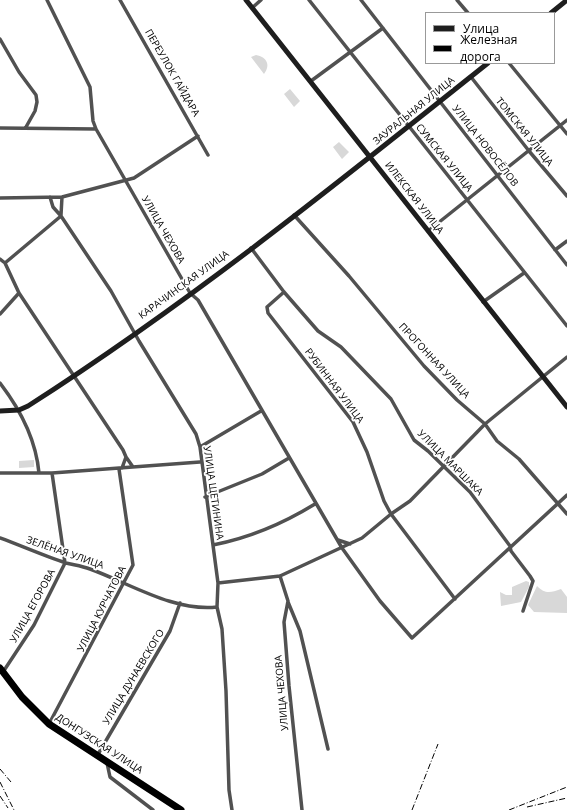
<!DOCTYPE html>
<meta charset="utf-8">
<style>
body{margin:0}
#map{position:relative;width:567px;height:810px;overflow:hidden;background:#fff;font-family:"Open Sans",sans-serif}
canvas{display:block}
.legend{position:absolute;left:425px;top:12px;width:130px;height:52px;box-sizing:border-box;background:#fff;border:1px solid #999;margin:0;padding:5px 7px;list-style:none;font-size:12px;color:#000}
.legend li{display:flex;align-items:center;gap:8px;height:20px}
.legend b{width:20px;border:1px solid #999}
</style>
<div id="map">
<canvas width="567" height="810"></canvas>
<ul class="legend">
<li><b style="height:5px;background:#1e1e1e"></b>Улица</li>
<li><b style="height:5px;background:#000"></b>Железная дорога</li>
</ul>
</div>
<script>
const ctx = document.querySelector('canvas').getContext('2d');
ctx.lineJoin = 'round';
function fill(path, color) { ctx.fillStyle = color; ctx.fill(path, 'evenodd'); }
function trace(path, color, width, dash) { ctx.strokeStyle = color; ctx.lineWidth = width; ctx.lineCap = dash ? 'butt' : 'round'; ctx.setLineDash(dash || []); ctx.stroke(path); }
function label(font, color, halo, rows, align = 'center') {
  ctx.font = font + ' "Open Sans",sans-serif'; ctx.lineWidth = 3.5; ctx.setLineDash([]); ctx.textBaseline = 'middle'; ctx.strokeStyle = halo; ctx.fillStyle = color; for (const [text, x, y, turn = 0] of rows) {
    ctx.save(); ctx.translate(x, y); ctx.rotate((+turn || 0) * Math.PI / 180); ctx.textAlign = isNaN(turn) ? turn : align; if (halo) ctx.strokeText(text, 0, 0); ctx.fillText(text, 0, 0); ctx.restore();
  }
}
const green = new Path2D(`
 M 256,55 C 267,57 271,65 264,74 L 251,57 Z
 M 290,89 L 300,101 L 294,107 L 284,94 Z
 M 339,142 L 349,152 L 342,159 L 333,147 Z
 M 34,460 L 34,467 L 19,468 L 19,461 Z
 M 526,581 L 529,582 L 529,587 L 521,602 L 501,606 L 500,592 L 506,595 L 512,595 L 512,587 Z
 M 537,586 C 545,594 550,593 561,589 L 567,597 L 567,613 L 534,612 L 528,605 Z`);
const street = new Path2D(`
 M 47,0 L 90,87 L 93,121 L 96,129 L 190,293 L 198,300 L 342,548 L 380,601 L 412,638 L 567,495
 M 120,0 L 208,155
 M 309,0 L 567,326
 M 361,0 L 567,265
 M 457,0 L 468,13
 M 252,8 L 261,0
 M 0,39 L 19,72 L 36,95 L 37,102 L 35,111 L 26,127
 M 509,63 L 567,134
 M 471,77 L 529,151 L 567,196
 M 311,81 L 383,28
 M 0,128 L 96,129
 M 50,197 L 53,207 L 61,216 L 111,291 L 139,341 L 196,434 L 200,447 L 218,583 L 217,607 L 222,629 L 226,691 L 229,790 L 232,810
 M 0,198 L 62,197 L 134,178 L 198,136
 M 61,215 L 62,197
 M 294,215 L 349,276 L 424,366 L 457,400 L 485,424 L 497,441 L 519,459 L 567,514
 M 428,231 L 567,120
 M 251,248 L 284,292 L 318,331 L 341,347 L 391,399 L 414,440 L 428,451 L 470,492 L 510,546 L 511,551 L 530,576 L 533,581 L 523,611
 M 555,250 L 567,241
 M 0,259 L 5,263 L 19,293 L 123,450 L 126,457 L 122,468
 M 5,263 L 61,216
 M 284,292 L 267,307 L 268,313 L 353,422 L 367,452 L 384,501 L 391,514 L 455,599
 M 483,302 L 524,273
 M 0,314 L 19,293
 M 0,383 C 20,409 36,440 39,473
 M 200,447 L 261,411
 M 126,457 L 133,467
 M 0,473 L 52,473 L 200,462
 M 205,497 L 262,474 L 289,458
 M 0,538 C 22,546 44,556 66,563 C 74,565 82,566 90,569 C 129,583 174,612 217,607
 M 338,540 L 350,544
 M 213,545 C 249,538 284,523 315,504
 M 280,576 L 288,601 L 284,622 L 289,686 L 302,810
 M 218,583 L 280,576 L 362,538 L 391,514 L 410,501 L 485,424 L 567,357
 M 288,602 L 300,631 L 328,749
 M 3,672 L 34,625 L 65,563 L 52,473
 M 49,724 L 133,565 L 119,469
 M 97,756 L 170,631 L 180,603
 M 107,763 L 110,777 L 153,810`);
const secondary = new Path2D(`
 M 246,0 L 567,407
 M 551,13 L 567,0
 M 0,411 L 19,410 L 28,406 C 189,303 339,182 488,63`);
const highway = new Path2D(`
 M 0,668 L 22,697 L 49,724 L 181,810`);
const rail = new Path2D(`
 M 0,769 L 11,782
 M 0,782 L 14,810
 M 0,796 L 8,808
 M 527,807 L 567,798
 M 412,810 L 438,744
 M 509,810 L 567,787`);
const streetNames = [
 ["ПЕРЕУЛОК ГАЙДАРА",172,73,60],
 ["ЗАУРАЛЬНАЯ УЛИЦА",414,111,-39],
 ["ТОМСКАЯ УЛИЦА",524,132,51],
 ["УЛИЦА НОВОСЁЛОВ",485,146,52],
 ["СУМСКАЯ УЛИЦА",444,158,51],
 ["ИЛЕКСКАЯ УЛИЦА",414,198,52],
 ["УЛИЦА ЧЕХОВА",163,230,60],
 ["КАРАЧИНСКАЯ УЛИЦА",184,285,-36],
 ["ПРОГОННАЯ УЛИЦА",434,361,47],
 ["РУБИННАЯ УЛИЦА",334,386,53],
 ["УЛИЦА МАРШАКА",450,463,45],
 ["УЛИЦА ЩЕТИНИНА",213,493,82],
 ["ЗЕЛЁНАЯ УЛИЦА",65,553,19],
 ["УЛИЦА ЕГОРОВА",33,606,-61],
 ["УЛИЦА КУРЧАТОВА",102,609,-63],
 ["УЛИЦА ДУНАЕВСКОГО",134,677,-59],
 ["УЛИЦА ЧЕХОВА",282,693,-95],
 ["ДОНГУЗСКАЯ УЛИЦА",99,744,33]
];
fill(green, '#d8d8d8');
trace(street, '#515151', 3.5);
trace(secondary, '#1e1e1e', 5);
trace(highway, '#000', 7);
trace(rail, '#000', 1, [6, 2, 1, 2]);
label('10px', '#000', '#fff', streetNames);
</script>
